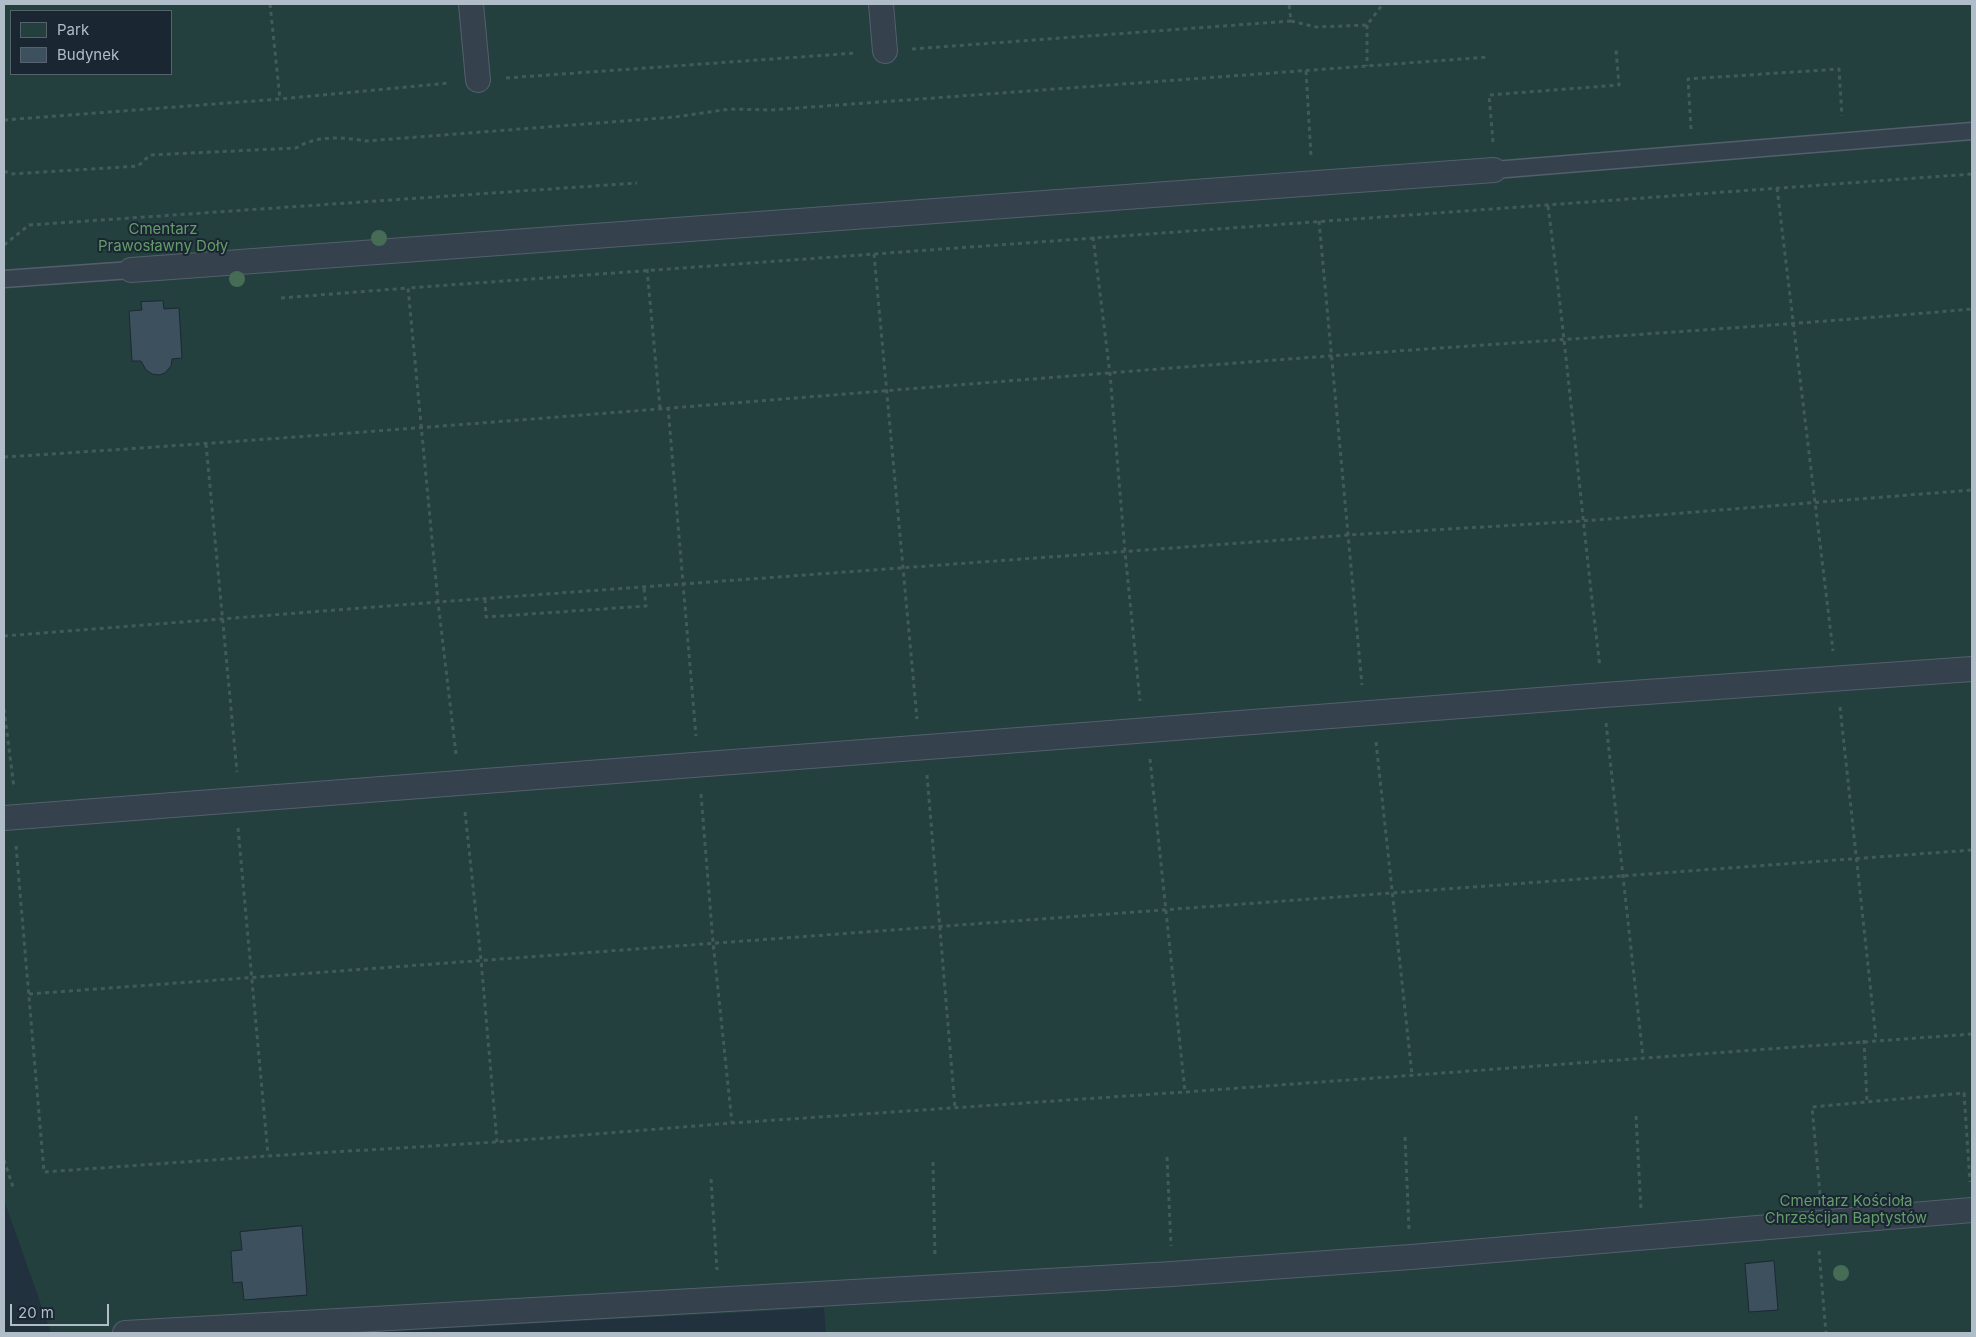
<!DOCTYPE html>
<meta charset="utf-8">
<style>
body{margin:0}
#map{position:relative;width:1976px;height:1337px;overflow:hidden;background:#21313e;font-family:Inter,sans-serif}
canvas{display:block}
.frame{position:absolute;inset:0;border:5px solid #b0bdc9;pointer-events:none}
.legend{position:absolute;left:10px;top:10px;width:162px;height:65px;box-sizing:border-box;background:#1a2732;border:1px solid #56636e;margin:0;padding:6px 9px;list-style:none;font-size:15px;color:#b0bdc9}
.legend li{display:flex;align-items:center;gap:10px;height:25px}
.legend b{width:25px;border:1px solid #56636e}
.scale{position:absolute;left:10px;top:1304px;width:99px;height:22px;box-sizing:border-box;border:2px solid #b0bdc9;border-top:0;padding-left:6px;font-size:15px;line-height:18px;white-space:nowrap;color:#b0bdc9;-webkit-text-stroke:4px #1a2732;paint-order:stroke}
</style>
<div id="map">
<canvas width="1976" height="1337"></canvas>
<div class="frame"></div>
<ul class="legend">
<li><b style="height:14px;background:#233f3e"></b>Park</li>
<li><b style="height:14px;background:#3c505d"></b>Budynek</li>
</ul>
<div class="scale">20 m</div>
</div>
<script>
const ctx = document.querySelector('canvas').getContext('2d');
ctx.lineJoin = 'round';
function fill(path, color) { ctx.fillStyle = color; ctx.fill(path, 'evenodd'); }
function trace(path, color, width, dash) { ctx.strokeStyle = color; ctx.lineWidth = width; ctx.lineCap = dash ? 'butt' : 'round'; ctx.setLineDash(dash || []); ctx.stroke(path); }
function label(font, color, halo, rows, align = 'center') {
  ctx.font = font + ' Inter,sans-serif'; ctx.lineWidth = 4; ctx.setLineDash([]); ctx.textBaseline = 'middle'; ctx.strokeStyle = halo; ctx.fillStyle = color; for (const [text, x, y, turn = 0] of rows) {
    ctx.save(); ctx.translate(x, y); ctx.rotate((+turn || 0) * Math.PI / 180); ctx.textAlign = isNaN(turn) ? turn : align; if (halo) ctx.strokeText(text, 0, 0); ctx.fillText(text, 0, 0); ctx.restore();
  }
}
const green = new Path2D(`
 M 4,4 L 1972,4 L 1972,1333 L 826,1333 L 824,1308 L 359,1333 L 51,1333 L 4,1200 ZM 11,11 L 171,11 L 171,74 L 11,74 Z`);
const building = new Path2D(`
 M 163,301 L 164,309 L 179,308 L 182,358 L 172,359 L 171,366 L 165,373 L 159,375 L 152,374 L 146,370 L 141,361 L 132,361 L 129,311 L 142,310 L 141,302 Z
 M 302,1226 L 307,1295 L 244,1300 L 242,1282 L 233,1283 L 231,1251 L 242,1250 L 240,1232 Z
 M 1774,1261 L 1778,1310 L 1749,1312 L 1745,1264 Z`);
const path = new Path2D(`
 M 270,4 L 280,99
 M 1291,21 L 1316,27 L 1367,25 L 1383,4
 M 1367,25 L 1367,66
 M 912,49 L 1291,21 L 1289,4
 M 1306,71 L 1311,156
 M 506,78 L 856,53
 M 4,120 L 280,99 L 450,83
 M 1691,129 L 1688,79 L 1839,69 L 1842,116
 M 1493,142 L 1489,95 L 1619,85 L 1616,50
 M 4,171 L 11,174 L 138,166 L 150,155 L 296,148 C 317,135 342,137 366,141 L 675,117 L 730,109 L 771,110 L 1489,57
 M 1777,188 L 1833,651
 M 1548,206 C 1568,359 1581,513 1600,667
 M 1319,221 L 1362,685
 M 1093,237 L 1110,374 L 1125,552 L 1140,701
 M 4,245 L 29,225 L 637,183
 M 874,254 L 917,719
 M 647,269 L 660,408
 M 281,298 L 408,288
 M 668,407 L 696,736
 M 206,444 L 237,772
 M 4,457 C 446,429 887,389 1329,356 C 1544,340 1758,328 1972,309
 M 485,599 L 486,617 L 646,606 L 644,588
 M 4,636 L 438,602 L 1349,535 L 1582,521 L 1972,490
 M 1840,707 L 1876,1039
 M 4,709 L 14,788
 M 1606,723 L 1643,1057
 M 1376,742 L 1412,1075
 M 456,754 L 438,602 L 408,288 L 1972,174
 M 1150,759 L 1185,1092
 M 927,775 L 955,1108
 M 701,794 L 713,942 L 732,1123
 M 465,812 L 481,960 L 497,1142
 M 238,828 L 268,1155
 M 16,846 L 44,1172 L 268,1156 L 497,1142 L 732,1123 L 1185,1092 L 1972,1034
 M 29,994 L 1972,850
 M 1864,1040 L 1867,1102
 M 1636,1116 L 1641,1210
 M 1405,1137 L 1409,1229
 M 1167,1157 L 1171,1246
 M 4,1160 L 13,1187
 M 933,1162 L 935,1258
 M 711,1179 L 717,1270
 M 1820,1194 L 1812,1107 L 1964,1093 L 1970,1182
 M 1819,1251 L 1826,1333`);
const service = new Path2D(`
 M 1494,170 L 1972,131
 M 4,279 L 131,270`);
const pedestrian = new Path2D(`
 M 471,4 L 478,80
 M 881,4 L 885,51
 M 131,270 L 1494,170
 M 4,818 L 1604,695 L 1972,669
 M 125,1333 L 1172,1274 L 1411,1257 L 1972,1210`);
const trees = [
 [379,238],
 [237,279],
 [1841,1273]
];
const parkNames = [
 ["Cmentarz",163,229],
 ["Prawosławny Doły",163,246],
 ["Cmentarz Kościoła",1846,1201],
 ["Chrześcijan Baptystów",1846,1218]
];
fill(green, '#233f3e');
fill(building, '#3c505d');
trace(building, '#1c2934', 1);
trace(service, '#53606c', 19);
trace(pedestrian, '#53606c', 26);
trace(path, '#415b5a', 3, [4, 4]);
trace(service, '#35424e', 16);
trace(pedestrian, '#35424e', 24);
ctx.fillStyle = '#466c56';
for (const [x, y] of trees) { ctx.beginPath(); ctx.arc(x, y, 8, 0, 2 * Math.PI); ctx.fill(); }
label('15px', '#659c6a', '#1a2732', parkNames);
</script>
